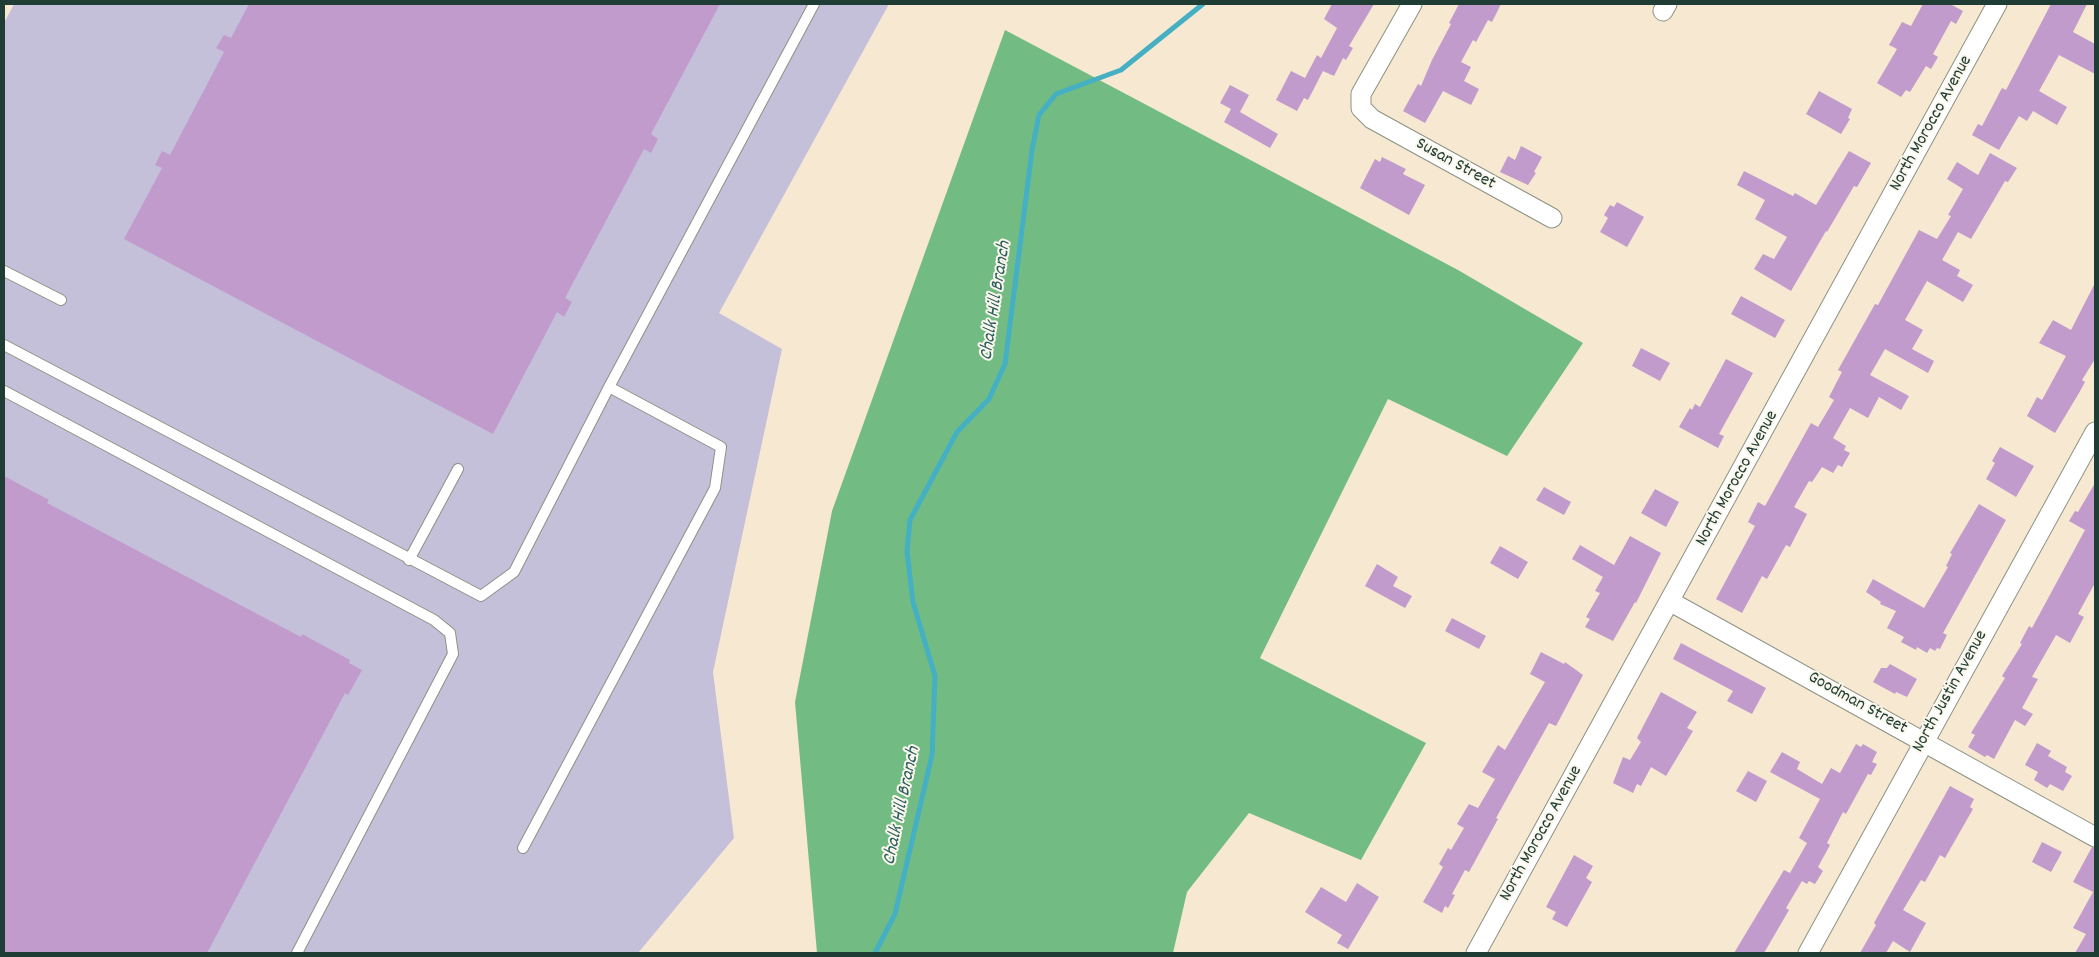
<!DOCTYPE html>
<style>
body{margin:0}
#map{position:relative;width:2099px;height:957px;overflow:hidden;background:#f7e8d2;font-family:Dekko,sans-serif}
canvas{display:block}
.frame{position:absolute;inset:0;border:5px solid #1f3d34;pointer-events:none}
</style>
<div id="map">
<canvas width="2099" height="957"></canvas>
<div class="frame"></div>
</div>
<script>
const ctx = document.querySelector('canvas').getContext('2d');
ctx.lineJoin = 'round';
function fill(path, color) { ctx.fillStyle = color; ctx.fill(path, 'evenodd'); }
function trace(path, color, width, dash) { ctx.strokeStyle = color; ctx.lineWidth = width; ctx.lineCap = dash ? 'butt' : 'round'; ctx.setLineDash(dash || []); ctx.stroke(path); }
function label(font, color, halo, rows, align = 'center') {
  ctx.font = font + ' Dekko,sans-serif'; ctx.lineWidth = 4; ctx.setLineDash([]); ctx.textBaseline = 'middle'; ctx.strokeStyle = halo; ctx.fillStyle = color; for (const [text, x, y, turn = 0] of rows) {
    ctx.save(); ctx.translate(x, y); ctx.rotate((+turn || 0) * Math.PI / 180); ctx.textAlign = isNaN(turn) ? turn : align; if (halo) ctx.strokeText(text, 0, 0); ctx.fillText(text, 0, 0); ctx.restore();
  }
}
const industrial = new Path2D(`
 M 14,4 L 889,4 L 719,313 L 782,349 L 713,672 L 734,838 L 638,953 L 4,953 L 4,23 Z`);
const forest = new Path2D(`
 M 1005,30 L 1458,270 L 1583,343 L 1507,456 L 1388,399 L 1260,658 L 1426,743 L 1361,860 L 1249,813 L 1187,892 L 1173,953 L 817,953 L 795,702 L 832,511 Z`);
const stream = new Path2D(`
 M 875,953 L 895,914 L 932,755 L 935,676 L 913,602 L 907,551 L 910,520 L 957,432 L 989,399 L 1005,364 L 1032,150 L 1039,115 L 1056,94 L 1121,70 L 1203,4`);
const building = new Path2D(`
 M 249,4 L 720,4 L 651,134 L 658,139 L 651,153 L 644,149 L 565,298 L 572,302 L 564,317 L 557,312 L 493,434 L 124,239 L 162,168 L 155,165 L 162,151 L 170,155 L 224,52 L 216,48 L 224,35 L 231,38 Z
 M 1332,4 L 1374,4 L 1349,46 L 1353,48 L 1346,60 L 1343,58 L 1334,76 L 1323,71 L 1308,100 L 1304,98 L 1297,111 L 1276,100 L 1291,71 L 1305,78 L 1317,55 L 1321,58 L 1337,28 L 1324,19 Z
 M 1459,4 L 1501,4 L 1492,22 L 1488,20 L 1476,42 L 1473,40 L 1461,62 L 1471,67 L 1464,81 L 1479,89 L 1471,105 L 1443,91 L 1425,123 L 1403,111 L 1418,84 L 1421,86 L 1432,60 L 1451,24 L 1449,23 Z
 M 1923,4 L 1950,4 L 1963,11 L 1956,24 L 1951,21 L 1933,54 L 1938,57 L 1931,69 L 1926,66 L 1910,92 L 1906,90 L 1901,97 L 1877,83 L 1897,49 L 1889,45 L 1902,22 L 1911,26 Z
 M 2051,4 L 2087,4 L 2073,32 L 2095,44 L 2095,74 L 2059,55 L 2039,91 L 2067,107 L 2057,125 L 2033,111 L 2027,121 L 2019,116 L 1999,150 L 1972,135 L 1978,124 L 1982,126 L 2002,88 L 2006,90 Z
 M 1230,85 L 1249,95 L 1240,112 L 1278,134 L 1270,148 L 1224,122 L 1231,109 L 1220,103 Z
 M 1819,91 L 1852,109 L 1848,118 L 1850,119 L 1841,134 L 1806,114 Z
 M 1521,146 L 1542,157 L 1534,172 L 1536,173 L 1528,185 L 1500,172 L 1508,156 L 1515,160 Z
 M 1849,151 L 1871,163 L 1857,187 L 1854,186 L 1827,232 L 1826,231 L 1791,291 L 1754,269 L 1763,254 L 1774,259 L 1787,237 L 1755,219 L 1765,200 L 1737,185 L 1744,171 L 1793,196 L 1795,193 L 1816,205 Z
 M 1990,153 L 2017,168 L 2008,182 L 2005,181 L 1971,239 L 1958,232 L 1942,260 L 1960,270 L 1957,276 L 1973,285 L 1963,302 L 1927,281 L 1905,320 L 1923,330 L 1912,349 L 1934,361 L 1928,373 L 1885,349 L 1870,375 L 1909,396 L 1901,410 L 1879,397 L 1868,418 L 1850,408 L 1833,438 L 1846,446 L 1844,450 L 1850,453 L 1842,467 L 1838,465 L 1833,473 L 1822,467 L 1812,482 L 1809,481 L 1794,507 L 1807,514 L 1790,547 L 1786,545 L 1767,579 L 1762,576 L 1742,613 L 1716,599 L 1755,526 L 1748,522 L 1758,502 L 1765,506 L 1811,423 L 1818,427 L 1834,400 L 1829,397 L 1842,372 L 1838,370 L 1875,304 L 1878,305 L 1919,230 L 1937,239 L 1951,216 L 1948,215 L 1963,189 L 1947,179 L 1957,162 L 1978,175 Z
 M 1382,157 L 1406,169 L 1403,174 L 1425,185 L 1409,215 L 1360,188 L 1375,159 L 1380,162 Z
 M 1617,202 L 1644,217 L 1627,247 L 1600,232 L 1608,218 L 1604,215 L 1610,205 L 1614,207 Z
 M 2095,283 L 2095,359 L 2082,380 L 2085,382 L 2079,393 L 2055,433 L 2027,416 L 2037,397 L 2042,400 L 2066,356 L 2039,343 L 2053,320 L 2071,330 Z
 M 1741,296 L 1785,320 L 1775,338 L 1731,314 Z
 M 1641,348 L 1670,363 L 1660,381 L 1632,366 Z
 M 1726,359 L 1753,373 L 1719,434 L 1724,436 L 1718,448 L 1679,427 L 1690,408 L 1692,410 L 1695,404 L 1700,407 Z
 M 2000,447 L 2034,466 L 2016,497 L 1986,479 L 1995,463 L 1992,461 Z
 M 4,476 L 49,500 L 47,503 L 301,637 L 302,634 L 350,660 L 349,663 L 362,670 L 348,695 L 345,693 L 207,953 L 4,953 Z
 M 2095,483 L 2095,583 L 2078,614 L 2084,617 L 2070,643 L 2056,635 L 2032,677 L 2038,679 L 2022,708 L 2033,714 L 2025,726 L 2015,720 L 1994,759 L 1987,755 L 1985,757 L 1968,747 L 1975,735 L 1971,733 L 2005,678 L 2002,676 L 2022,644 L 2020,643 L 2029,626 L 2032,628 L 2085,530 L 2069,521 L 2075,511 L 2078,512 Z
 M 1544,487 L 1571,502 L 1564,515 L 1536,500 Z
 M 1655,489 L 1679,502 L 1666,527 L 1641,513 Z
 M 1979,504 L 2006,520 L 1943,633 L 1947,635 L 1940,649 L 1937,648 L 1935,651 L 1930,648 L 1927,653 L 1917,647 L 1916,650 L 1901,642 L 1904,637 L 1887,628 L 1896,611 L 1880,604 L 1881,602 L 1866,592 L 1873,579 L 1924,608 L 1948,567 L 1946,566 L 1952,554 L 1950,553 Z
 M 1630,536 L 1661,553 L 1636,603 L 1635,602 L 1613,641 L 1585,627 L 1590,619 L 1586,617 L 1600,593 L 1595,591 L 1603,577 L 1572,559 L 1580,545 L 1614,565 Z
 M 1500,546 L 1528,562 L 1518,579 L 1490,563 Z
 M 1377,564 L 1398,577 L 1393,586 L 1412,596 L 1405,608 L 1365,586 Z
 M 1452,618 L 1486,636 L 1479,649 L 1445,631 Z
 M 1681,643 L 1766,688 L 1752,714 L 1727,701 L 1733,691 L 1673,659 Z
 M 1541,652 L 1564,664 L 1565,662 L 1583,675 L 1556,726 L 1549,723 L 1496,818 L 1498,819 L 1469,872 L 1465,870 L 1452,894 L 1455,895 L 1448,908 L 1445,906 L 1442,913 L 1423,902 L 1443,867 L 1439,864 L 1448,848 L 1451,850 L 1464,828 L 1457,824 L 1469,804 L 1478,808 L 1495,779 L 1482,772 L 1498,745 L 1505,750 L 1545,682 L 1530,674 Z
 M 1890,664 L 1917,679 L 1907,697 L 1896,692 L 1895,694 L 1873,682 L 1881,668 L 1887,668 Z
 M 1661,692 L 1697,712 L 1687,728 L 1693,731 L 1666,776 L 1651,767 L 1641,786 L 1637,784 L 1633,793 L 1613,783 L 1623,757 L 1630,760 L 1641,742 L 1637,738 Z
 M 2037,743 L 2051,751 L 2048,756 L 2067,767 L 2065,772 L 2072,776 L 2063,791 L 2050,784 L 2047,788 L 2034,780 L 2038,772 L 2025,765 Z
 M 1856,744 L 1861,747 L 1863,744 L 1877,752 L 1872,762 L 1877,764 L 1871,775 L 1868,774 L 1846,814 L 1843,812 L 1827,843 L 1830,845 L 1818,867 L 1823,871 L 1815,884 L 1809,881 L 1807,884 L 1802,881 L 1786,908 L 1789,910 L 1764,953 L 1734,953 L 1784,870 L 1790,873 L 1807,843 L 1799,838 L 1820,799 L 1770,772 L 1782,752 L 1800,762 L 1797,769 L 1822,784 L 1831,768 L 1840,773 Z
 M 1748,771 L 1767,781 L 1756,802 L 1736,791 Z
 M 1950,786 L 1974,799 L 1970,807 L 1973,809 L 1945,858 L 1940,855 L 1925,882 L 1921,880 L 1903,910 L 1926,923 L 1910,952 L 1893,941 L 1886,953 L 1860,953 L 1876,925 L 1874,923 Z
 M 2042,842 L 2062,852 L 2051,872 L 2032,862 Z
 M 2092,847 L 2095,848 L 2095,953 L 2075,953 L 2086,934 L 2073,928 L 2093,892 L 2073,882 Z
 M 1574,855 L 1593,866 L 1586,878 L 1592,882 L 1567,927 L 1552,919 L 1556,912 L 1546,907 Z
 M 1357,883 L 1379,897 L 1348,949 L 1337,943 L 1342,935 L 1305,912 L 1321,887 L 1346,902 Z`);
const lane = new Path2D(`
 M 4,271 L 61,300
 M 4,345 L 481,596 L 514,572 L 609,387 L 814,4
 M 4,391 L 434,620 L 450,633 L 453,654 L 297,953
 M 409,560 L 458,469
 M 523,848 L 715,488 L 721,447 L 609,387`);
const street = new Path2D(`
 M 1412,4 L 1361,94 L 1361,108 L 1372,119 L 1552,218
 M 1663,11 L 1667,4
 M 1671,602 L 2095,837
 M 1476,953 L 1997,4
 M 1808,953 L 2095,432`);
const streetNames = [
 ["North Morocco Avenue",1932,124,-61],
 ["Susan Street",1455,165,29],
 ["North Morocco Avenue",1738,479,-61],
 ["North Justin Avenue",1951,692,-61],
 ["Goodman Street",1857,704,29],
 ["North Morocco Avenue",1542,834,-61]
];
const waterNames = [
 ["Chalk Hill Branch",997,301,-81],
 ["Chalk Hill Branch",903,806,-78]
];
fill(industrial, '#c5c0da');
fill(forest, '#72bc84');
trace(stream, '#45afc4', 5);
fill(building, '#c09bcc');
trace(lane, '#8b9283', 12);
trace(street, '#8b9283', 21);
trace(lane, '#fff', 10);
trace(street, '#fff', 19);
label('18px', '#1f3d34', '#fbf7ec', streetNames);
label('italic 19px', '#2a5f5f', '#fbf7ec', waterNames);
</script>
